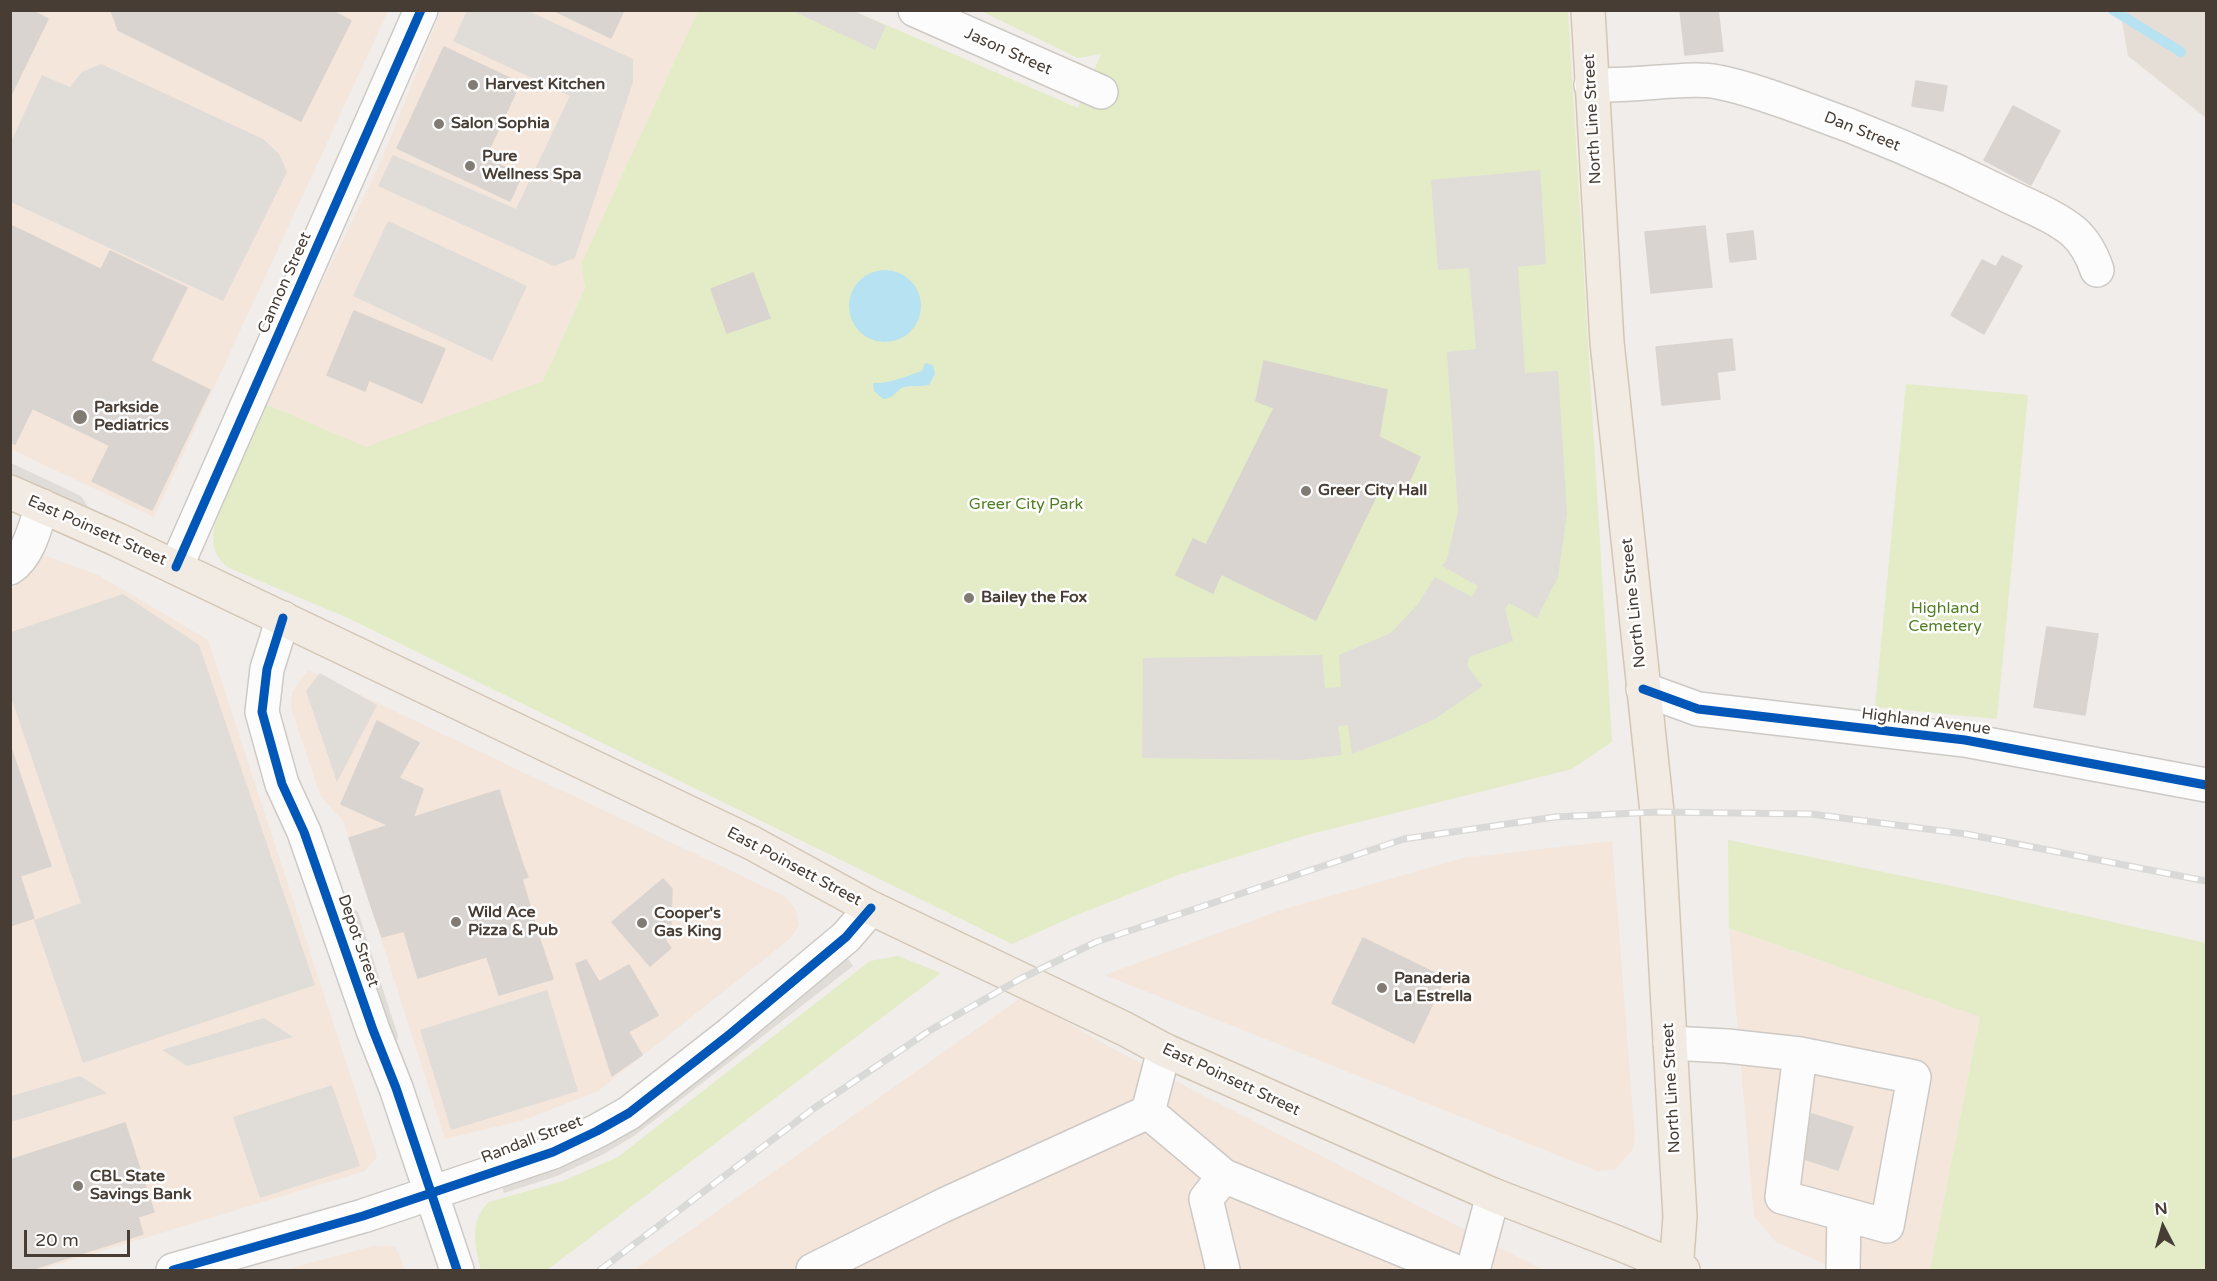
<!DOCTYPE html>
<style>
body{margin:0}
#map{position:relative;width:2217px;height:1281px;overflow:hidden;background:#f0edea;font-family:"Varela Round",sans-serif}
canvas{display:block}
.frame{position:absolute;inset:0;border:12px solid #473d34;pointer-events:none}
.north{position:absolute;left:2133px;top:1197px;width:60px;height:60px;-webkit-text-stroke:4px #fff;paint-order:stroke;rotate:354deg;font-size:16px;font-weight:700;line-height:24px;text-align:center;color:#473d34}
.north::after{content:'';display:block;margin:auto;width:21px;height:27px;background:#473d34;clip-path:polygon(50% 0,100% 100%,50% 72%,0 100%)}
.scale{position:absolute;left:24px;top:1230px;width:106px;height:27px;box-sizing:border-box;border:3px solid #473d34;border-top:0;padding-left:8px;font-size:18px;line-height:21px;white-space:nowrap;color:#473d34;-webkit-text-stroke:4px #fff;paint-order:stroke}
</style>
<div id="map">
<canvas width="2217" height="1281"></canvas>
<div class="frame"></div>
<div class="north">N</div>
<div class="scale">20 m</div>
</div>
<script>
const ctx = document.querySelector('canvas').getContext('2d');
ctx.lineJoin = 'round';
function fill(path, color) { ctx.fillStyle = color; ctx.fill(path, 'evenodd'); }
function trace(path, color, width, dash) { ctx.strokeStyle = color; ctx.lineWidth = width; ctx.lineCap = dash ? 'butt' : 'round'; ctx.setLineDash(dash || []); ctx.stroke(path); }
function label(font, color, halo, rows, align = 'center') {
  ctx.font = font + ' "Varela Round",sans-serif'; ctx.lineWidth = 5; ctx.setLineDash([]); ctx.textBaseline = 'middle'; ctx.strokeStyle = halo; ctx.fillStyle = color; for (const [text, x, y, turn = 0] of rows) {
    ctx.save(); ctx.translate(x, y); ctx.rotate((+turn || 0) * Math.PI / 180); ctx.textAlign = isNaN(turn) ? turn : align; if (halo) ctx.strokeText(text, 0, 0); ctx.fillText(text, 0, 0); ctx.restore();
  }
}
const residential = new Path2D(`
 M 2120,11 L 2206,11 L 2206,118 L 2128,56 Z`);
const commercial = new Path2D(`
 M 10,11 L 388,11 L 154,517 L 11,449 Z
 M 441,11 L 698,11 L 581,264 L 585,288 L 543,381 L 366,448 L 264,403 L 382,159 Z
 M 38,553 L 98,575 L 208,640 L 377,1157 L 365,1171 L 39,1270 L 11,1270 L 10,591 L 25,574 Z
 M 308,670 L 786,897 L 796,910 L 799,925 L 791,938 L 598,1091 L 524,1120 L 445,1139 L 344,822 L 321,797 L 291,708 L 292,692 Z
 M 1612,841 L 1635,1140 L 1632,1150 L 1616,1169 L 1597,1171 L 1105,975 L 1281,910 L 1464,858 Z
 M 1729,928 L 1980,1017 L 1930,1270 L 1838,1270 L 1776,1242 L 1754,1216 Z
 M 1022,997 L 1115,1050 L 1543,1270 L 634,1270 Z
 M 373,1246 L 395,1246 L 405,1270 L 284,1270 Z`);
const green = new Path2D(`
 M 698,11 L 854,11 L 1078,108 L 1101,54 L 1078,58 L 981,11 L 1568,11 L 1612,742 L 1572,769 L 1307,835 L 1178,875 L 1072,917 L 1012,944 L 348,618 L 229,568 C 210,554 211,537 217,516 L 264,403 L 366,447 L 543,381 L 585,288 L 581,264 Z
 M 1906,384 L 2028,395 L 1997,719 L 1875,707 Z
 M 1728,840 L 1966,889 L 2206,943 L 2206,1270 L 1930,1270 L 1980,1017 L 1729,928 Z
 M 898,956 L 941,973 L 547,1270 L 481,1270 C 475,1247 469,1220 489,1202 L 563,1181 L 618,1157 L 870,961 Z`);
const parking = new Path2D(`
 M 467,11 L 528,11 L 633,59 L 633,82 L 575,258 L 554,266 L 378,186 L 393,155 L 516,209 L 570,96 L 453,41 Z
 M 793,11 L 854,11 L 886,26 L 875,50 Z
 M 101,64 L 263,139 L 279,154 L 287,172 L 223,301 L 11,202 L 11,142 L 42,75 L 70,87 L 82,72 Z
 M 1540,170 L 1546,264 L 1518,267 L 1525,373 L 1558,371 L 1567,514 L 1558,577 L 1537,618 L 1509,603 L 1505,609 L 1513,641 L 1469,657 L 1467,666 L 1483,686 L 1435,719 L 1393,738 L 1352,754 L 1348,725 L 1338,726 L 1342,755 L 1299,760 L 1142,758 L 1143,658 L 1322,655 L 1325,688 L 1341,687 L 1339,655 L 1391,633 L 1418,604 L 1435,577 L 1472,597 L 1478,586 L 1442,566 L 1447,560 L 1458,511 L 1447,352 L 1476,349 L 1469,268 L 1438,270 L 1431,180 Z
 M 388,221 L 527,286 L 492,361 L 353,296 Z
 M 11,463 L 81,496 L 92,513 L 11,475 Z
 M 123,594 L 199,645 L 315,985 L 83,1063 L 34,920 L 81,903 L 11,697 L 11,632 Z
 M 320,673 L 377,705 L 337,782 L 306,691 Z
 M 344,900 L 358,912 L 398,1036 L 394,1054 Z
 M 846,956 L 853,966 L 634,1136 L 602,1155 L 557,1176 L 504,1193 L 500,1181 Z
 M 547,990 L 578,1091 L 451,1130 L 420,1030 Z
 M 264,1018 L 293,1037 L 187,1066 L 162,1050 Z
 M 80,1076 L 107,1093 L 11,1122 L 11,1096 Z
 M 332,1085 L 360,1166 L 260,1198 L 233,1117 Z`);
const water = new Path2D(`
 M849 306a36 36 0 1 1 72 0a36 36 0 1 1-72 0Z
 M 925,363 L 933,365 L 935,374 L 929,385 C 921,387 912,385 904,387 C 895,390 896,398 883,399 L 874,391 L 873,383 C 890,384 906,376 922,371 Z`);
const stream = new Path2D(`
 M 2113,10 L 2181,52`);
const building = new Path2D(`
 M 10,10 L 31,10 L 48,19 L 10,97 Z
 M 111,10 L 331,10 L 351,21 L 301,121 L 118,30 Z
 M 553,10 L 624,10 L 611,38 Z
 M 1680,10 L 1718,10 L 1723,51 L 1685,55 Z
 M 444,47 L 520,83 L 501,124 L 425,88 Z
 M 1916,81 L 1947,86 L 1943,111 L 1912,106 Z
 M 425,88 L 501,124 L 485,158 L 409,123 Z
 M 2013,106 L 2060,131 L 2031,185 L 1984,160 Z
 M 409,123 L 522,175 L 510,201 L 397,148 Z
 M 10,225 L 31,235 L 10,277 Z
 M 1705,226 L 1712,287 L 1651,293 L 1645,232 Z
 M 1753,231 L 1756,259 L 1730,262 L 1727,234 Z
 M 31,235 L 100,269 L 15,444 L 10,442 L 10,277 Z
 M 110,251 L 187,288 L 109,445 L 32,408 Z
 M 2002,256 L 2022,266 L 1984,334 L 1951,315 L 1982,260 L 1996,267 Z
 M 753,273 L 770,318 L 727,333 L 711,289 Z
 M 354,311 L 445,349 L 422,403 L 369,380 L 365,391 L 327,375 Z
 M 1732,339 L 1735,370 L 1717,372 L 1720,399 L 1662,405 L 1656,347 Z
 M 151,361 L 210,390 L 152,510 L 92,481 Z
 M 1264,361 L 1387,390 L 1379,437 L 1420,457 L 1403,496 L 1381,486 L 1316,620 L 1221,574 L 1213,593 L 1176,575 L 1193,539 L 1206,545 L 1274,408 L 1256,401 Z
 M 2047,627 L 2098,634 L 2085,715 L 2034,707 Z
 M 377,721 L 419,743 L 399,778 L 423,789 L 413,818 L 390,826 L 341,804 Z
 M 10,745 L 51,866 L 10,879 Z
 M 499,790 L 523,865 L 373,912 L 349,838 Z
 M 523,865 L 528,877 L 522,879 L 540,940 L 418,978 L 404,931 L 382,937 L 373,912 Z
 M 20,876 L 34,918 L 10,926 L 10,879 Z
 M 663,879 L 672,889 L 671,924 L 665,940 L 671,948 L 650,966 L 612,922 Z
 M 1363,938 L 1445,978 L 1414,1043 L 1332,1003 Z
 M 540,940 L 553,979 L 499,995 L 487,957 Z
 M 586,960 L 642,1055 L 612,1076 L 576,964 Z
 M 629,965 L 658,1015 L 628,1032 L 599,982 Z
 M 1812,1114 L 1853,1127 L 1838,1170 L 1798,1157 Z
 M 125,1123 L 154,1212 L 138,1217 L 143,1234 L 30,1270 L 10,1270 L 10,1160 Z`);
const minor = new Path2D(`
 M 915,10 L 1101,92
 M 1591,85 C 1614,85 1637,84 1659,82 C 1679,81 1699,78 1718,82 C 1745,87 1771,97 1797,106 C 1868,131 1938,161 2006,195 C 2028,206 2055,216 2074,232 C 2086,243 2092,255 2097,270
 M 176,567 L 421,10
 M 10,568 C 29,555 35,527 42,506
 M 283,618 L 267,669 L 262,712 L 282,784 L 304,832 L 373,1030 L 396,1088 L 457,1270
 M 1643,689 L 1698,709 L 1965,740 L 2206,785
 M 1670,1043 L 1727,1046 L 1800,1054 L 1914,1077 L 1887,1226 L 1782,1197 L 1800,1054
 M 1164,1050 L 1148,1112 L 1224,1176 L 1452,1270
 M 173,1270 L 363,1216 L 553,1152 L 597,1131 L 629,1113 L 730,1034 L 846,937 L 871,908
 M 813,1270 L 944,1205 L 1148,1112
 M 1223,1270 L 1206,1199 L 1224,1176
 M 1473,1270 L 1493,1195
 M 1843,1270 L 1844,1215`);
const major = new Path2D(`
 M 1588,10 L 1607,342 L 1657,812 L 1680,1217 L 1676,1270
 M 10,492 L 116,539 L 752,843 L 871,908 L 1125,1029 L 1164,1050 L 1493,1195 L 1618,1243 L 1683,1270`);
const rail = new Path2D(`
 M 600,1270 L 813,1109 L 929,1031 L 1020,979 L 1096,942 L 1404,839 L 1555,817 L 1657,812 L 1811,814 L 1966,834 L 2206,881`);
const cycleway = new Path2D(`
 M 176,567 L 421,10
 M 283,618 L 267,669 L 262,712 L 282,784 L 304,832 L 373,1030 L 396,1088 L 457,1270
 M 1643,689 L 1698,709 L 1965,740 L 2206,785
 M 173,1270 L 363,1216 L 553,1152 L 597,1131 L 629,1113 L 730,1034 L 846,937 L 871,908`);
const markers = [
 [473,85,6,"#827b74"],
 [439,124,6,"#827b74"],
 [470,166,6,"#827b74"],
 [80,417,8,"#827b74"],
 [1306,491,6,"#827b74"],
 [969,598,6,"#827b74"],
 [456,922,6,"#827b74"],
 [642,923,6,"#827b74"],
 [1382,988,6,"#827b74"],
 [78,1186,6,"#827b74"]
];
const streetNames = [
 ["Jason Street",1008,52,24],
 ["North Line Street",1593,119,-93],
 ["Dan Street",1862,132,22],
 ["Cannon Street",285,283,-66],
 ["East Poinsett Street",97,531,24],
 ["North Line Street",1634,603,-96],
 ["Highland Avenue",1926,722,7],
 ["East Poinsett Street",794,867,28],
 ["Depot Street",358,941,71],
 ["East Poinsett Street",1231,1080,25],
 ["North Line Street",1672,1088,-93],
 ["Randall Street",532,1140,-21]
];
const poiNames = [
 ["Harvest Kitchen",485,85],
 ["Salon Sophia",451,124],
 ["Pure",482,157],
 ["Wellness Spa",482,175],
 ["Parkside",94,408],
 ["Pediatrics",94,426],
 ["Greer City Hall",1318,491],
 ["Bailey the Fox",981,598],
 ["Wild Ace",468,913],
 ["Pizza & Pub",468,931],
 ["Cooper's",654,914],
 ["Gas King",654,932],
 ["Panaderia",1394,979],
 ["La Estrella",1394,997],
 ["CBL State",90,1177],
 ["Savings Bank",90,1195]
];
const parkNames = [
 ["Greer City Park",1026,505],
 ["Highland",1945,609],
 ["Cemetery",1945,627]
];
fill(residential, '#e5ded6');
fill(commercial, '#f4e6db');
fill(green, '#e3ecc7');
fill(parking, '#e0dcd8');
fill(water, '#b6e2f2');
trace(stream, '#b6e2f2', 10);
fill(building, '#d9d4d0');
trace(building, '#d9d4cf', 1.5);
trace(minor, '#cdc9c5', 36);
trace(major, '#d4c6b5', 36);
trace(minor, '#fdfcfc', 33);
trace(major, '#f1ebe3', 33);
trace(rail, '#d9d9d8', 7);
trace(rail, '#fff', 4.5, [14]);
trace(cycleway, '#0057b8', 9);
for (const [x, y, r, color] of markers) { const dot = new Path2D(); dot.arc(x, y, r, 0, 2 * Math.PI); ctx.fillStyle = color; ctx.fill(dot); trace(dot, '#fff', 2); }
label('16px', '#473d34', '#fff', streetNames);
label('bold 16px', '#473d34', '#fff', poiNames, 'left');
label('16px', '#527e23', '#fff', parkNames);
</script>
